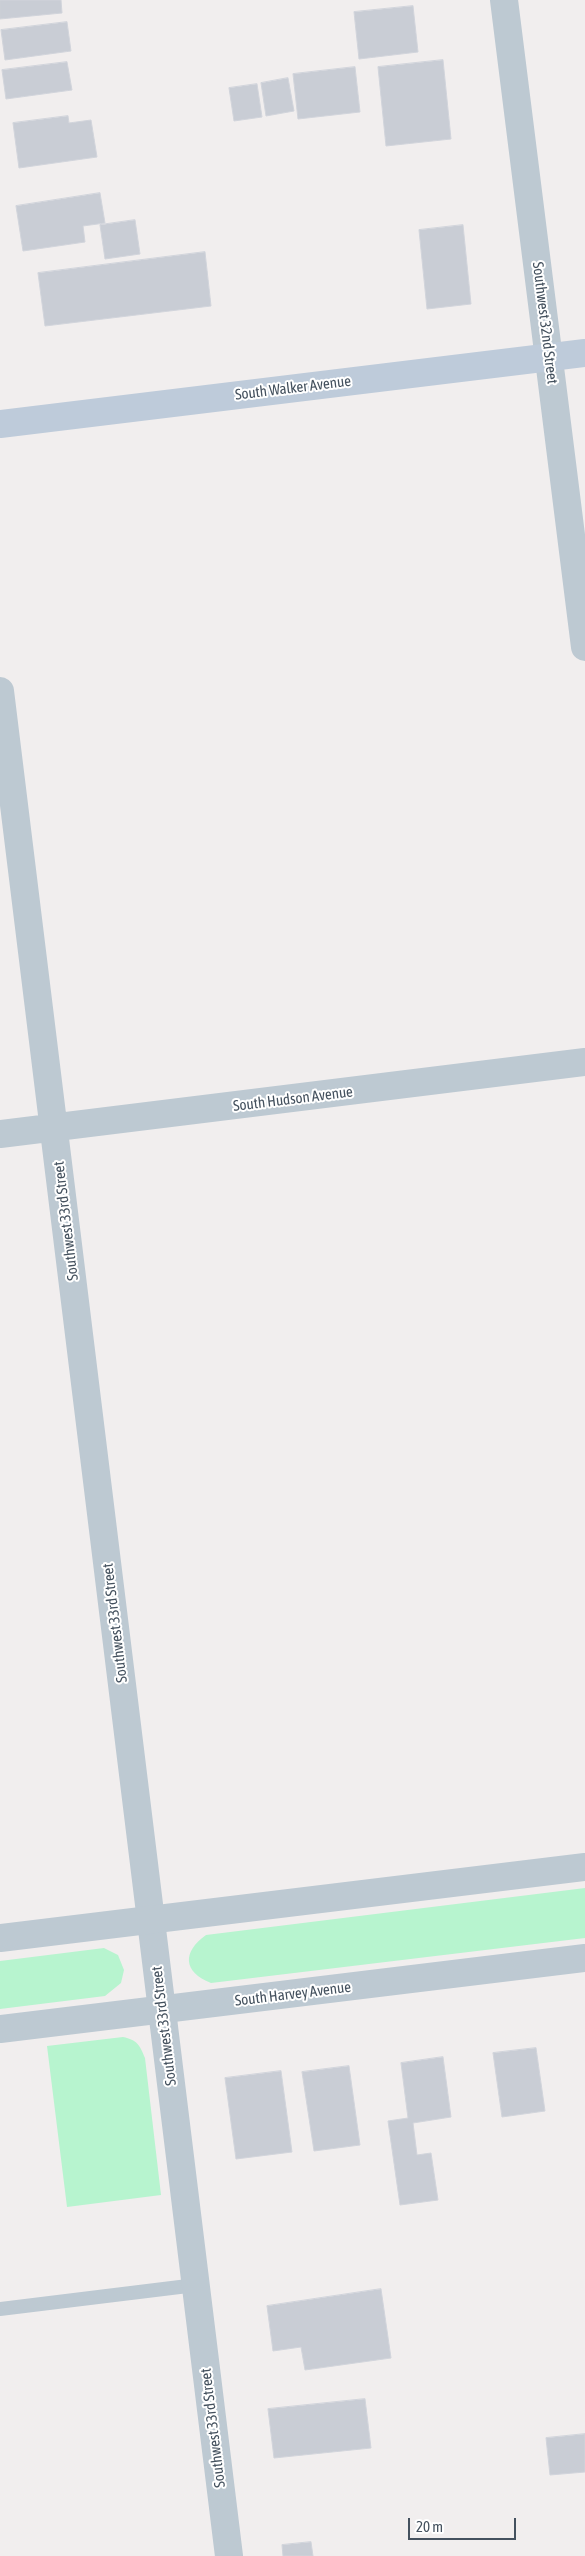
<!DOCTYPE html>
<style>
body{margin:0}
#map{position:relative;width:585px;height:2556px;overflow:hidden;background:#f1eeee;font-family:"Asap Condensed",sans-serif}
canvas{display:block}
.scale{position:absolute;left:408px;top:2518px;width:108px;height:22px;box-sizing:border-box;border:2px solid #44515e;border-top:0;padding-left:6px;font-size:15px;line-height:18px;white-space:nowrap;color:#44515e;-webkit-text-stroke:4px #fff;paint-order:stroke}
</style>
<div id="map">
<canvas width="585" height="2556"></canvas>
<div class="scale">20 m</div>
</div>
<script>
const ctx = document.querySelector('canvas').getContext('2d');
ctx.lineJoin = 'round';
function fill(path, color) { ctx.fillStyle = color; ctx.fill(path, 'evenodd'); }
function trace(path, color, width, dash) { ctx.strokeStyle = color; ctx.lineWidth = width; ctx.lineCap = dash ? 'butt' : 'round'; ctx.setLineDash(dash || []); ctx.stroke(path); }
function label(font, color, halo, rows, align = 'center') {
  ctx.font = font + ' "Asap Condensed",sans-serif'; ctx.lineWidth = 4; ctx.setLineDash([]); ctx.textBaseline = 'middle'; ctx.strokeStyle = halo; ctx.fillStyle = color; for (const [text, x, y, turn = 0] of rows) {
    ctx.save(); ctx.translate(x, y); ctx.rotate((+turn || 0) * Math.PI / 180); ctx.textAlign = isNaN(turn) ? turn : align; if (halo) ctx.strokeText(text, 0, 0); ctx.fillText(text, 0, 0); ctx.restore();
  }
}
const green = new Path2D(`
 M 585,1888 L 585,1938 L 211,1983 C 183,1972 182,1952 206,1935 Z
 M 104,1948 L 118,1955 L 124,1970 L 121,1983 L 105,1996 L 0,2009 L 0,1961 Z
 M 123,2037 C 137,2040 140,2045 145,2058 L 161,2195 L 67,2207 L 47,2046 Z`);
const building = new Path2D(`
 M 0,0 L 61,0 L 62,13 L 0,19 Z
 M 413,6 L 418,52 L 359,59 L 354,12 Z
 M 67,22 L 71,51 L 5,60 L 1,30 Z
 M 443,60 L 451,139 L 386,146 L 378,67 Z
 M 67,62 L 72,90 L 6,99 L 2,70 Z
 M 355,67 L 360,112 L 298,119 L 293,74 Z
 M 288,78 L 294,111 L 266,116 L 261,83 Z
 M 257,84 L 262,117 L 234,121 L 229,88 Z
 M 68,116 L 69,123 L 91,120 L 97,157 L 19,168 L 13,123 Z
 M 100,193 L 105,223 L 83,226 L 85,242 L 23,251 L 16,206 Z
 M 135,220 L 140,254 L 105,259 L 100,225 Z
 M 463,225 L 471,304 L 427,309 L 419,230 Z
 M 205,252 L 211,306 L 45,326 L 38,273 Z
 M 536,2048 L 545,2111 L 502,2117 L 493,2053 Z
 M 443,2057 L 451,2117 L 413,2123 L 417,2155 L 431,2153 L 438,2200 L 400,2205 L 388,2121 L 408,2118 L 401,2063 Z
 M 349,2066 L 360,2145 L 314,2151 L 302,2072 Z
 M 281,2071 L 292,2152 L 236,2159 L 225,2078 Z
 M 381,2289 L 391,2358 L 305,2370 L 301,2347 L 273,2351 L 267,2306 Z
 M 365,2399 L 371,2448 L 274,2458 L 268,2409 Z
 M 585,2434 L 585,2472 L 550,2475 L 546,2438 Z
 M 311,2542 L 313,2556 L 283,2556 L 282,2545 Z`);
const service = new Path2D(`
 M 0,2309 L 196,2285`);
const minor = new Path2D(`
 M 504,0 L 585,647
 M 0,691 L 229,2556
 M 0,1134 L 585,1062`);
const tertiary = new Path2D(`
 M 0,1938 L 585,1867
 M 0,2029 L 585,1958`);
const secondary = new Path2D(`
 M 0,424 L 585,353`);
const streetNames = [
 ["Southwest 32nd Street",545,323,83],
 ["South Walker Avenue",293,388,-7],
 ["South Hudson Avenue",293,1099,-7],
 ["Southwest 33rd Street",66,1221,-97],
 ["Southwest 33rd Street",115,1623,-97],
 ["South Harvey Avenue",293,1994,-7],
 ["Southwest 33rd Street",164,2026,-97],
 ["Southwest 33rd Street",213,2428,-97]
];
fill(green, '#b7f4cf');
fill(building, '#c9cdd5');
trace(building, '#d1d4db', 1);
trace(service, '#bdc9d2', 14);
trace(minor, '#bdc9d2', 28);
trace(tertiary, '#bdc9d2', 28);
trace(secondary, '#becbda', 28);
label('15px', '#44515e', '#fff', streetNames);
</script>
